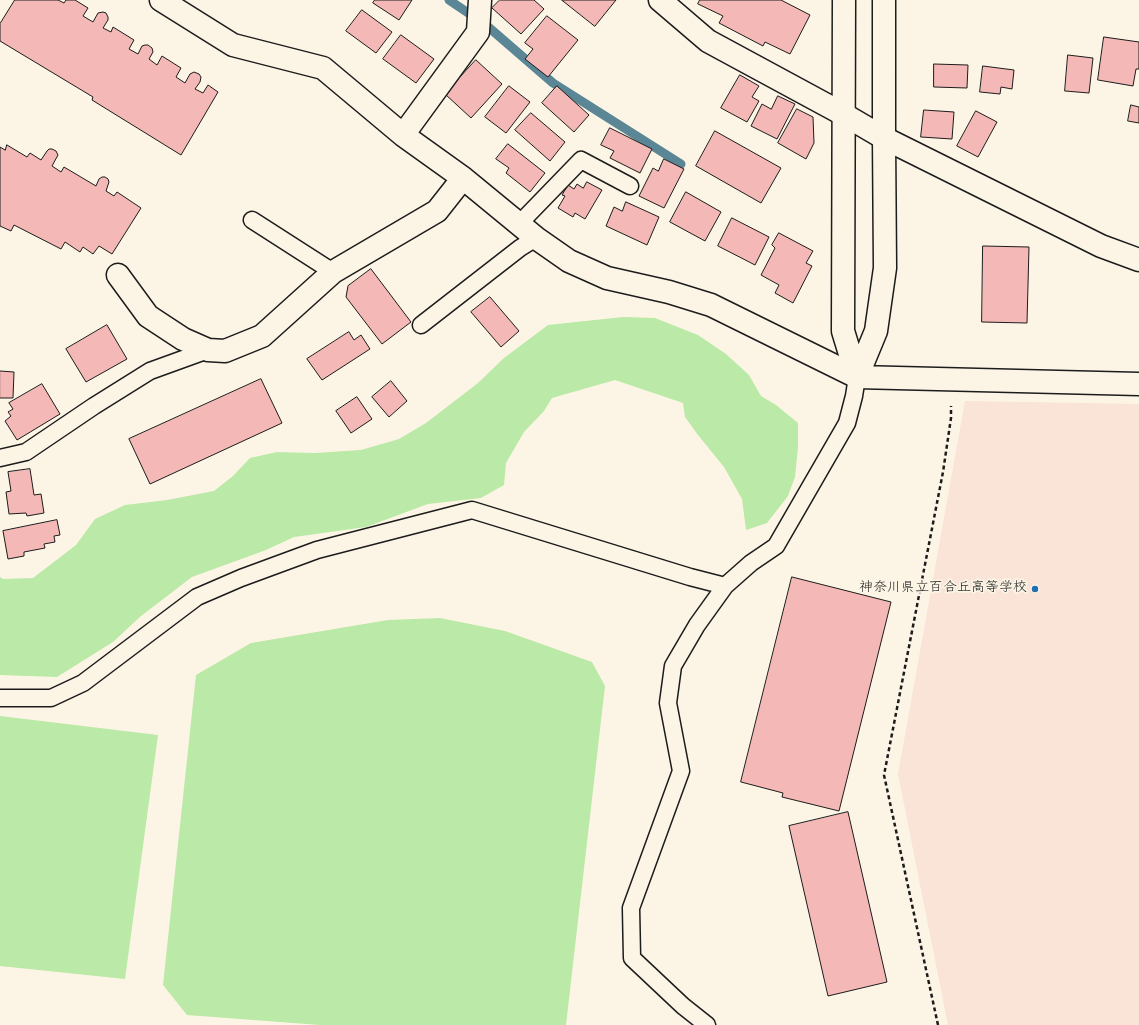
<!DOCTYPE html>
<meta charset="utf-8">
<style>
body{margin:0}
canvas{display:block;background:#fcf5e5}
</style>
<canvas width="1139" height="1025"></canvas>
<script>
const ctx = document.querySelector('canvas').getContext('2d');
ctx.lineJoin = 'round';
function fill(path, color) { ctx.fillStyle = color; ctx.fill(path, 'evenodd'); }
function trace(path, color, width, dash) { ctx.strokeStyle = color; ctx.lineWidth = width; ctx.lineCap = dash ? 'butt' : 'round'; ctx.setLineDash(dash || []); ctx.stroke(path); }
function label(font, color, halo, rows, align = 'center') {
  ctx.font = font + ' "Gochi Hand","Klee One",sans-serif'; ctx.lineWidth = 3.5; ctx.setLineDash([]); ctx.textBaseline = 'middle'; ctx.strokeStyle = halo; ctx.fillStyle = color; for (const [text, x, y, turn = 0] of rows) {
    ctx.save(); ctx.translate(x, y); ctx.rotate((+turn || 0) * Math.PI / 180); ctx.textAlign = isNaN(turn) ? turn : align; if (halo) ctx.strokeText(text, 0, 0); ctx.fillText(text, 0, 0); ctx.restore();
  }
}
const built = new Path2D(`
 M 965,401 L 1139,404 L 1139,1025 L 948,1025 L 898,774 Z`);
const green = new Path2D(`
 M 623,317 L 655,318 L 698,335 L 726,354 L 749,375 L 761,396 L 776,405 L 798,423 L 798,447 L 795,477 L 788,496 L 767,523 L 746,530 L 742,499 L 724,467 L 698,435 L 685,417 L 683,403 L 615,380 L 552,398 L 544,411 L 524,432 L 506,463 L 504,485 L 481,498 L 428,504 L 366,527 L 294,537 L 266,550 L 192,577 L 141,616 L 113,642 L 57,677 L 0,675 L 0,577 L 3,579 L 33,578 L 76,545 L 95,519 L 125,505 L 167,500 L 214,491 L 233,476 L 250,458 L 277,452 L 315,453 L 361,450 L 399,439 L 426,423 L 478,383 L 504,358 L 548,325 Z
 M 440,618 L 505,631 L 592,662 L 605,686 L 566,1025 L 320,1025 L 187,1015 L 163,985 L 196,675 L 251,643 L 388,620 Z
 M 0,716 L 158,735 L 125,979 L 0,966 Z`);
const stream = new Path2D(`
 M 449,0 L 486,25 L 553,83 L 681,164`);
const building = new Path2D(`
 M 15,0 L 58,0 L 64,3 L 66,0 L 75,0 L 88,8 L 83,16 L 93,22 L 98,13 L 103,12 L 106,13 L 108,17 L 108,20 L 103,28 L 111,32 L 113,27 L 134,40 L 129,49 L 138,54 L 142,46 L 145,45 L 148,45 L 152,48 L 153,52 L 149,59 L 157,65 L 162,56 L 181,68 L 176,77 L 185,83 L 190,74 L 194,72 L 199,74 L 201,77 L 200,82 L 195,89 L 203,93 L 208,85 L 218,92 L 181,155 L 92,100 L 93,97 L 0,41 L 0,24 Z
 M 375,0 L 412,0 L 399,20 L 373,3 Z
 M 500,0 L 534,0 L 544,9 L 521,34 L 492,8 Z
 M 562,0 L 616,0 L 595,26 Z
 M 700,0 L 781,0 L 810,15 L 790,54 L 765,42 L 763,46 L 719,23 L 723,16 L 698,4 Z
 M 362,10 L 392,32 L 376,53 L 346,31 Z
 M 547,16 L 578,40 L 548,77 L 525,59 L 533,49 L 525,43 Z
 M 401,35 L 434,59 L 416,83 L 383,59 Z
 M 1104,37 L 1139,42 L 1139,69 L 1136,69 L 1133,86 L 1098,80 Z
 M 1068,55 L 1093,58 L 1089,93 L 1065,91 Z
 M 476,60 L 502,84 L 471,118 L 445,94 Z
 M 934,64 L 968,65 L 967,88 L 934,87 Z
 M 983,66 L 1014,70 L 1012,89 L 1001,87 L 1000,94 L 980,92 Z
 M 740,75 L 759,86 L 752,97 L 759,101 L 747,122 L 721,108 Z
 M 509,86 L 530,102 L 506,133 L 485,117 Z
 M 557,86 L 589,115 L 574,132 L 542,103 Z
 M 778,96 L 795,104 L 777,139 L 751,126 L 762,104 L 771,109 Z
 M 1131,105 L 1139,107 L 1139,123 L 1128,121 Z
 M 797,109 L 813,117 L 814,143 L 806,159 L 778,143 Z
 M 924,110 L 954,112 L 952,139 L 921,137 Z
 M 976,111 L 997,122 L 978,157 L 957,146 Z
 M 531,113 L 565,142 L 550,161 L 515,130 Z
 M 610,128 L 652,149 L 640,173 L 610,158 L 614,151 L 601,145 Z
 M 715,131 L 781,168 L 761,203 L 696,166 Z
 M 508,144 L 545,173 L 530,192 L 506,173 L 509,168 L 496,159 Z
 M 7,145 L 27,157 L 30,153 L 41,160 L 47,151 L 49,149 L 52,149 L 56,151 L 58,155 L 52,166 L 61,172 L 64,167 L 96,186 L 99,179 L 102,177 L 105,177 L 108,179 L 109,182 L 106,191 L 114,196 L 117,192 L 141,208 L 112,254 L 99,246 L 93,254 L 83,247 L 80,252 L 65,242 L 61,249 L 14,225 L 11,231 L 0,226 L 0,147 L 5,150 Z
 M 664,159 L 684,169 L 664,208 L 639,196 L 653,168 L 658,171 Z
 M 587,182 L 602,190 L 585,219 L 575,213 L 573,217 L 558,208 L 565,196 L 562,195 L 568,185 L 574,189 L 577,184 L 583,188 Z
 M 686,192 L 721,212 L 705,241 L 670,222 Z
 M 626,202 L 659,217 L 647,245 L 606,226 L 614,207 L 622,211 Z
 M 732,218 L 769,237 L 755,265 L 718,246 Z
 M 779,233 L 813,251 L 806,263 L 812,266 L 793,303 L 775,293 L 779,285 L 761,275 L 775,248 L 772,245 Z
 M 983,246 L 1029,247 L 1027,323 L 982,322 Z
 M 371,269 L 411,322 L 382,344 L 346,297 L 348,286 Z
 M 490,297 L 519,331 L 501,347 L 471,312 Z
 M 107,325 L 127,359 L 86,382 L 66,349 Z
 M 349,332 L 354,340 L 361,335 L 370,349 L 322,380 L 307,359 Z
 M 0,371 L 14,372 L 13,398 L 0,398 Z
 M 261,379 L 282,423 L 150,484 L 129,439 Z
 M 391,381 L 407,401 L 389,417 L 372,397 Z
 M 42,384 L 60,414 L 17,440 L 5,421 L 11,416 L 8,412 L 13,409 L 9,403 Z
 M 357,397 L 372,419 L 351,433 L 336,411 Z
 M 30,469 L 34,495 L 41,494 L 44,513 L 27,516 L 26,513 L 9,514 L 6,492 L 11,491 L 8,472 Z
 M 57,520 L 60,535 L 54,536 L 55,542 L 44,544 L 45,548 L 24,552 L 24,556 L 8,559 L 3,531 Z
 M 792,577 L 891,602 L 839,811 L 782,797 L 783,793 L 741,782 Z
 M 848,812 L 887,982 L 828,996 L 789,826 Z`);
const path = new Path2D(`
 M 938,1025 L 884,775 L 943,472 L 951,418 L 951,406`);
const lane = new Path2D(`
 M 252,220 L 333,272
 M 519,224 L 581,160 L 630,186
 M 421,325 L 520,248 L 536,238
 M 0,458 L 26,452 L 94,406 L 150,371 L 208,350
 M 0,698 L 51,698 L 83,683 L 197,597 L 241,578 L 317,550 L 472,510 L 690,577 L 725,586 L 751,563 L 776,546 L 847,423 L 854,396 L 857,377
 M 707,1025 L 683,1006 L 632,958 L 631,908 L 681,771 L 668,703 L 673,666 L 697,625 L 725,586`);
const street = new Path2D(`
 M 161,0 L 233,45 L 323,68 L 403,135 L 463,178 L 536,238 L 569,261 L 607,278 L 669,292 L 711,305 L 857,377
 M 660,0 L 708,41 L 843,114 L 884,138 L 1101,246 L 1139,260
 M 403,135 L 478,32 L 480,0
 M 118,275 L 148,316 L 183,339 L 208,350 L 225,351 L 262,336 L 333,272 L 437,211 L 463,178`);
const secondary = new Path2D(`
 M 844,0 L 843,331 L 857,377
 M 857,377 L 876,331 L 885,268 L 884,138 L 884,0
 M 857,377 L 1139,384`);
const markers = [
 [1035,589,4,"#1f6fb2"]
];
const poiNames = [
 ["神奈川県立百合丘高等学校",1027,589]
];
fill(built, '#fae3d7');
fill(green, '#bbe9a7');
trace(stream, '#5a8695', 9);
fill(building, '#f4b8b6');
trace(building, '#1c1c1c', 1);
trace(lane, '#1c1c1c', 19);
trace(street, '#1c1c1c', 25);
trace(secondary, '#1c1c1c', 25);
trace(path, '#1c1c1c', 2.5, [4, 3]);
trace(lane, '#fcf5e5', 16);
trace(street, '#fcf5e5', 22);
trace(secondary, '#fcf5e5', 22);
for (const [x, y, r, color] of markers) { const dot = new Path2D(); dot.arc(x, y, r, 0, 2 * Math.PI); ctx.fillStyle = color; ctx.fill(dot); trace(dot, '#fcf5e5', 1.5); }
label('14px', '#1c1c1c', '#fcf5e5', poiNames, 'right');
</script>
